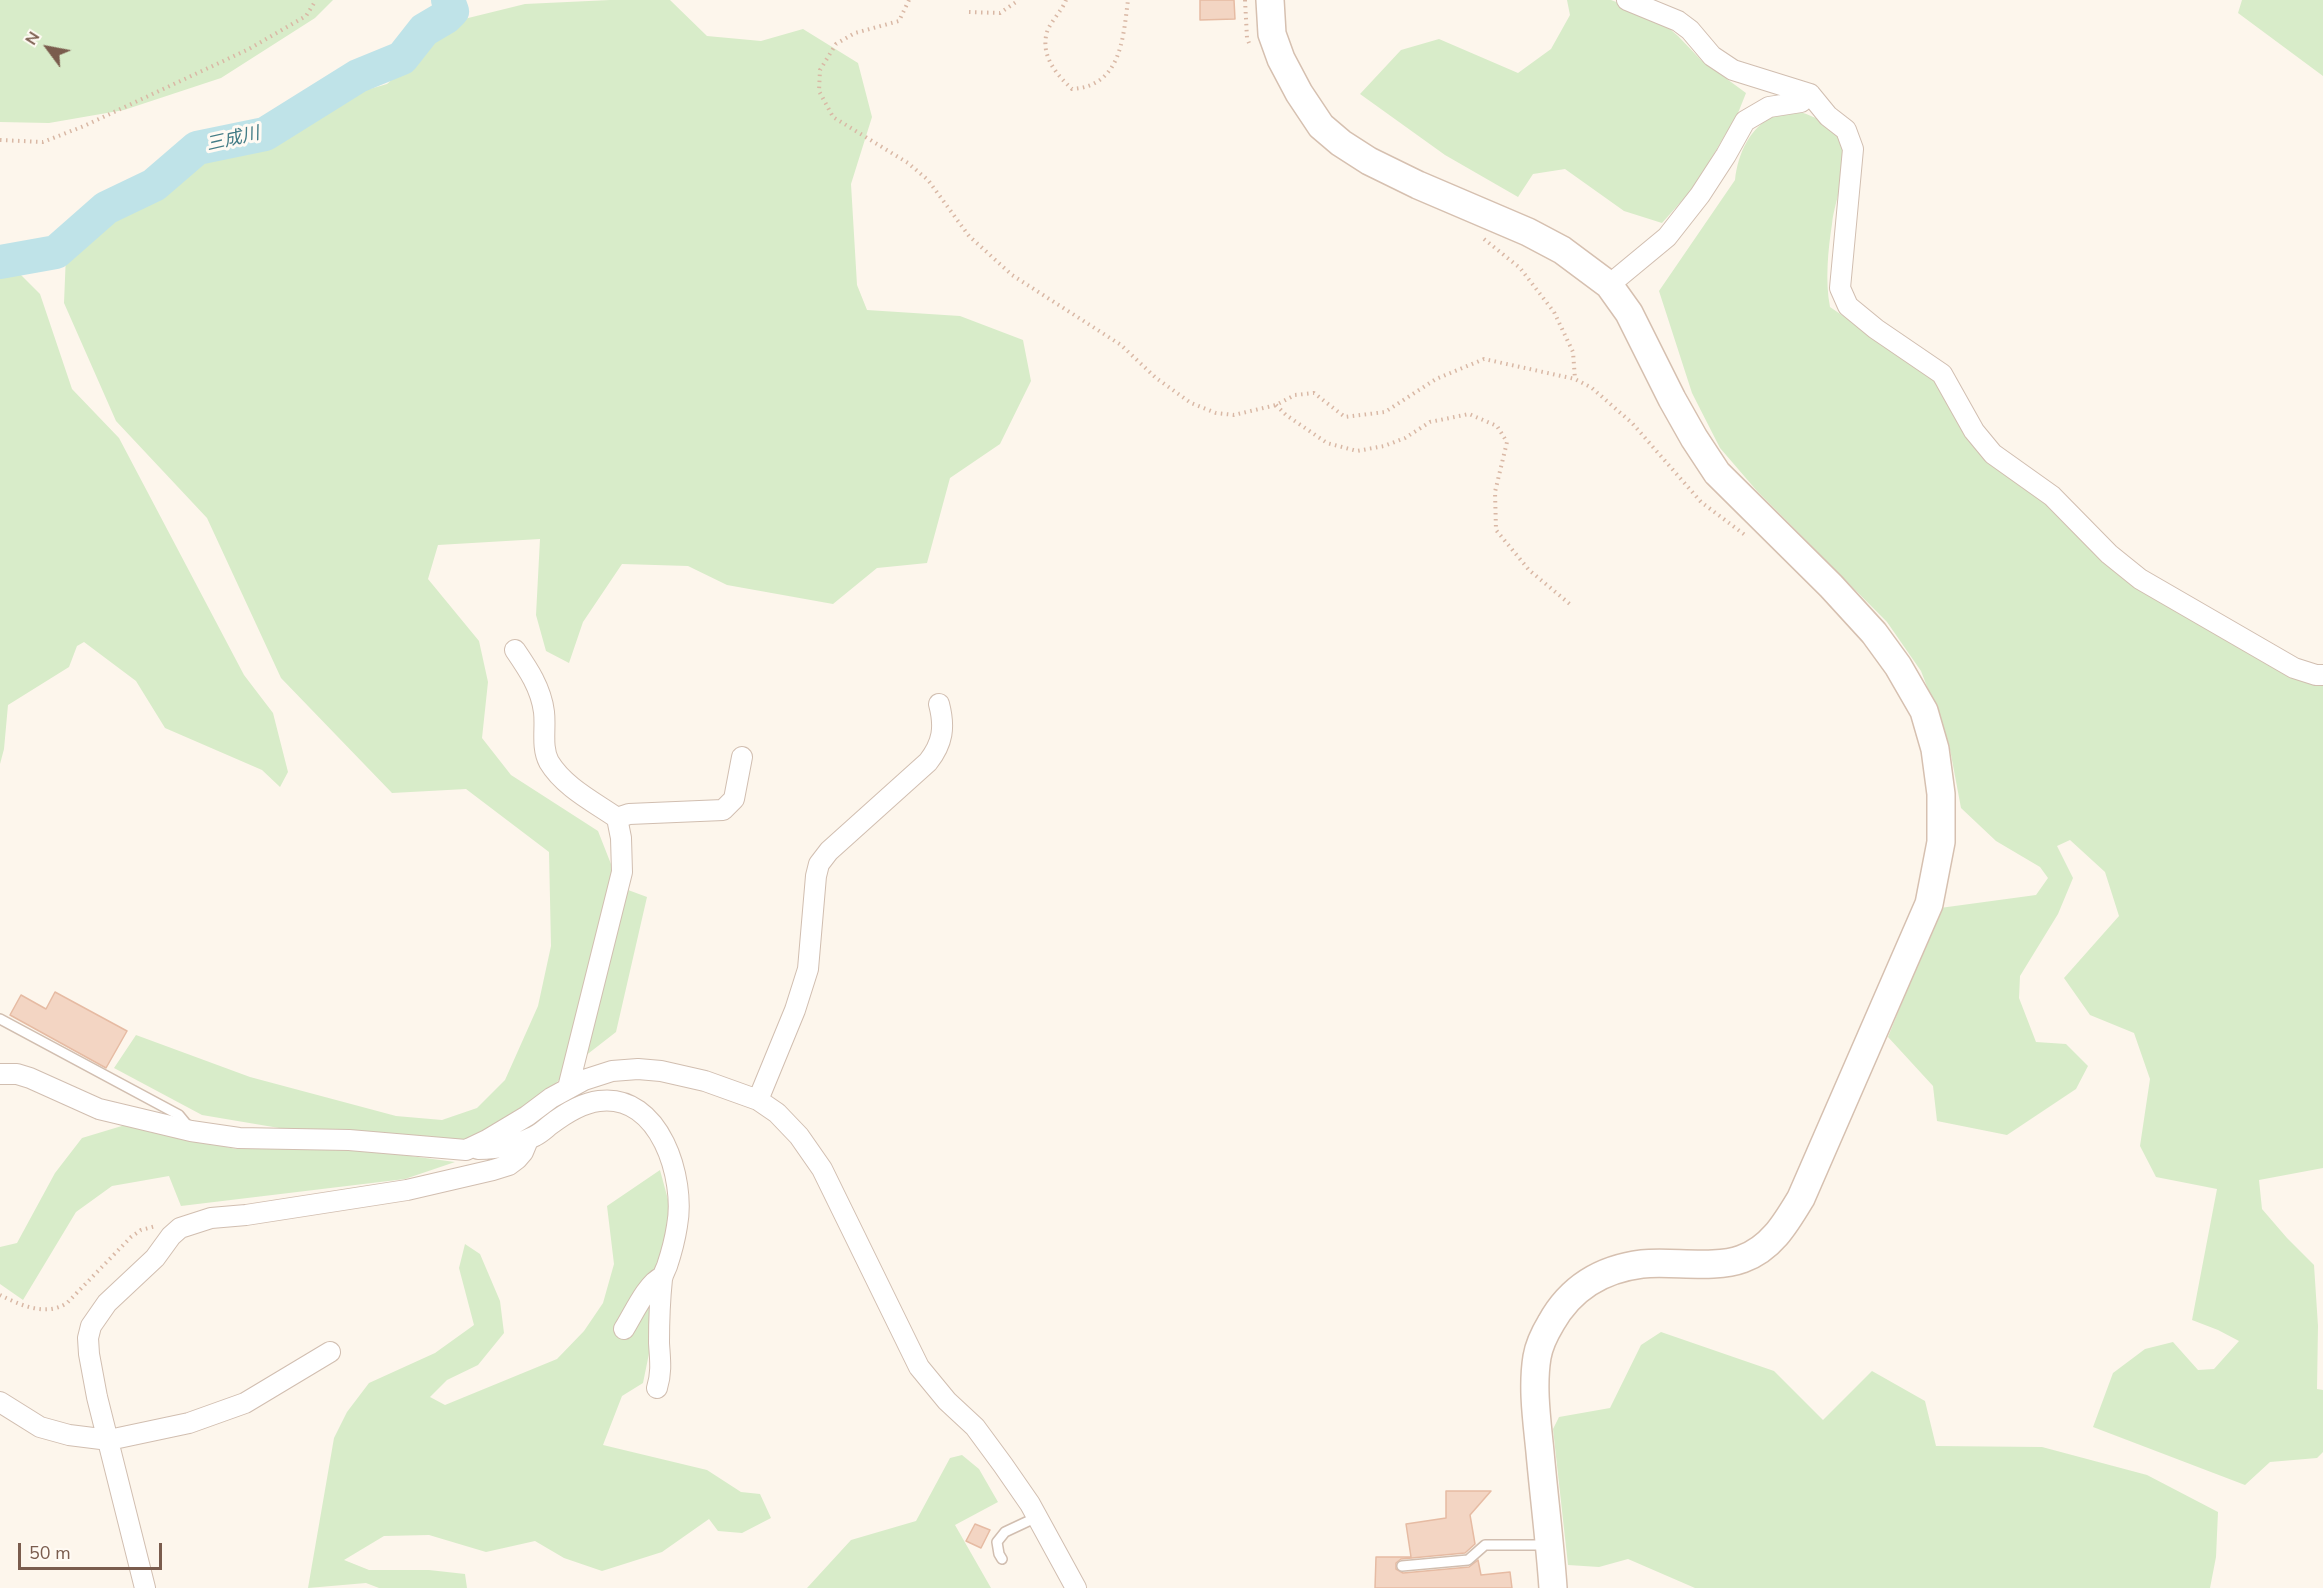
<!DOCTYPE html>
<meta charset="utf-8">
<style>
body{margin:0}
#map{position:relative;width:2323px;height:1588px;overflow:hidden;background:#fdf6ec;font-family:"Nunito Sans",sans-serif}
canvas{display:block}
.north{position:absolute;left:18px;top:18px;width:60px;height:60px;-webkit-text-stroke:4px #fffaf3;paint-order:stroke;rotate:302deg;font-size:16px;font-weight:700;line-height:24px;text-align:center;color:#7a5c4d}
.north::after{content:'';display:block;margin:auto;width:21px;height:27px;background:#7a5c4d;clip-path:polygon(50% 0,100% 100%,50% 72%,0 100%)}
.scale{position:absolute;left:18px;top:1543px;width:144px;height:27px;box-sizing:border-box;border:3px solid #7a5c4d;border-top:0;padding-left:8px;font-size:18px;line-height:21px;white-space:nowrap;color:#7a5c4d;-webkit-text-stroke:4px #fffaf3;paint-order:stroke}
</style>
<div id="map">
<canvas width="2323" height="1588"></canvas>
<div class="north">N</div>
<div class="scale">50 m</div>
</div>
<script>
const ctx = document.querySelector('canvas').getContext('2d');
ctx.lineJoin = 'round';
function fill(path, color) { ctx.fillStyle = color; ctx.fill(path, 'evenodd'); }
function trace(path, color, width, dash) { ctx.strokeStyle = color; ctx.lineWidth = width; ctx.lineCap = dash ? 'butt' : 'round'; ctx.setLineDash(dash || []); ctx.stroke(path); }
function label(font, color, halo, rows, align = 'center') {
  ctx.font = font + ' "Nunito Sans","Noto Sans JP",sans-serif'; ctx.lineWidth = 6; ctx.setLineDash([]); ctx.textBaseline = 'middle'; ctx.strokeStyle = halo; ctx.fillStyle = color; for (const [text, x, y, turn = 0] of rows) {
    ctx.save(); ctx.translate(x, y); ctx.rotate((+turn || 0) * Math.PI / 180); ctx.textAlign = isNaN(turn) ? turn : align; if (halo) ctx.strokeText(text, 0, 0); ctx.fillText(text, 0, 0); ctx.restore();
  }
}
const green = new Path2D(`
 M 0,0 L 333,0 L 315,18 L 221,78 L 124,110 L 49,123 L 0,122 Z
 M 610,0 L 670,0 L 707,36 L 761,41 L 803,29 L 858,63 L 872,117 L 851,184 L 857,285 L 867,310 L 960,316 L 1023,340 L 1031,381 L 1000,444 L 950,478 L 927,563 L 877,568 L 833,604 L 727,585 L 688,566 L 622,564 L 583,622 L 569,663 L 546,651 L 536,615 L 540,539 L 438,545 L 428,579 L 479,641 L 488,682 L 482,738 L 511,775 L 598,831 L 620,887 L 647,897 L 616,1032 L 571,1067 L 533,1108 L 466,1148 L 357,1133 L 285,1129 L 202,1115 L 114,1068 L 136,1035 L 250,1077 L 396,1116 L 442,1120 L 477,1108 L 505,1080 L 538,1006 L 551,946 L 549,852 L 466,789 L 392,793 L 281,678 L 207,518 L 116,421 L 64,303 L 66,254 L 93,216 L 205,137 L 387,84 L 456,21 L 525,4 Z
 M 1567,0 L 1611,0 L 1656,17 L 1678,36 L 1701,60 L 1746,93 L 1738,113 L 1695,186 L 1662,223 L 1624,211 L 1565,169 L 1533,174 L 1518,197 L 1445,155 L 1360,94 L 1401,50 L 1439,39 L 1518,73 L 1551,49 L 1570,15 Z
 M 2242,0 L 2323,0 L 2323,76 L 2238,13 Z
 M 1798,111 C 1814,117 1830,122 1839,138 C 1852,164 1835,197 1832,224 C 1828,250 1825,281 1830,307 L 1937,380 L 1996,463 L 2046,504 L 2075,531 L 2323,678 L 2323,1168 L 2259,1180 L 2262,1209 L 2287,1238 L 2314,1265 L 2318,1326 L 2317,1389 L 2323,1390 L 2323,1452 L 2317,1458 L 2270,1462 L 2245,1485 L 2093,1427 L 2113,1373 L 2145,1349 L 2173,1342 L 2198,1370 L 2214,1369 L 2239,1341 L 2218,1330 L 2192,1320 L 2217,1189 L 2156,1177 L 2140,1146 L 2150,1079 L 2134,1033 L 2090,1015 L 2064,978 L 2119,916 L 2105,872 L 2070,840 L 2057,846 L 2073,878 L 2058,914 L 2020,976 L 2019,998 L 2036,1042 L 2066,1044 L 2088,1066 L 2076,1089 L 2007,1135 L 1937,1121 L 1933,1086 L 1888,1037 L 1940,908 L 2036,895 L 2048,878 L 2040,867 L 1996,841 L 1961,808 L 1949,744 L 1921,671 L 1887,622 L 1757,491 L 1720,448 L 1692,393 L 1659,291 L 1735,180 C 1738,153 1750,127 1775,115 C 1781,111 1791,112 1798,111 Z
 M 9,263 L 40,294 L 72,389 L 119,438 L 244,675 L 273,713 L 288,772 L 280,787 L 262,770 L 165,728 L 136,681 L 84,642 L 77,646 L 69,667 L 8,705 L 4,749 L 0,764 L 0,264 Z
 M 125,1125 L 236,1149 L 343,1147 L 455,1162 L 405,1179 L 181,1206 L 169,1176 L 112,1186 L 76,1212 L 23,1300 L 0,1284 L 0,1247 L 17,1243 L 55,1173 L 82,1138 Z
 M 660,1170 L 670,1207 L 663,1285 L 643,1383 L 622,1396 L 603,1445 L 707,1470 L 741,1492 L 760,1494 L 771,1518 L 742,1533 L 718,1531 L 709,1519 L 662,1552 L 602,1571 L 564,1558 L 535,1541 L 486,1552 L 429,1535 L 384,1536 L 344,1560 L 369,1570 L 429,1570 L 465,1574 L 467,1588 L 379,1588 L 366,1583 L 308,1588 L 334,1438 L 347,1412 L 369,1383 L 435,1353 L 474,1325 L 459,1268 L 465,1244 L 480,1254 L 500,1301 L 504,1333 L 478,1365 L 447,1380 L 430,1397 L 445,1405 L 557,1359 L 584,1331 L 603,1303 L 614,1264 L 607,1206 Z
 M 1661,1332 L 1774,1371 L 1823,1420 L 1872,1371 L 1925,1401 L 1936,1446 L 2042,1447 L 2147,1475 L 2218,1512 L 2216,1557 L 2210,1588 L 1695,1588 L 1628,1559 L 1599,1567 L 1568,1565 L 1553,1429 L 1559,1417 L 1610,1408 L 1641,1345 Z
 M 962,1455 L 979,1469 L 998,1502 L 955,1525 L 991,1588 L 807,1588 L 851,1540 L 916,1521 L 950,1458 Z`);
const river = new Path2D(`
 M 0,262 L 56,252 L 106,208 L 154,185 L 197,148 L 265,134 L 358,76 L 402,58 L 424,30 L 446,17 L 452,11 L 448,0`);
const building = new Path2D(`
 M 1200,0 L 1234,0 L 1235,19 L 1200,20 Z
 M 55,992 L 127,1031 L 106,1068 L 10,1015 L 21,995 L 46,1009 Z
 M 1446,1491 L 1491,1491 L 1470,1515 L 1475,1544 L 1465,1553 L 1401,1559 L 1396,1563 L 1396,1569 L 1403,1573 L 1469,1567 L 1478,1560 L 1481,1575 L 1510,1572 L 1512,1588 L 1375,1588 L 1376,1557 L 1411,1557 L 1406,1524 L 1446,1518 Z
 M 975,1524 L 990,1530 L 981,1548 L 966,1541 Z`);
const path = new Path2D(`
 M 909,0 L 899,21 L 855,33 L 836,44 L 820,70 L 819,91 L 833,117 L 908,163 L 928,180 L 969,236 L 1012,275 L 1121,345 L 1156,378 L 1191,403 L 1216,413 L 1234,415 L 1276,405 L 1295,395 L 1314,393 L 1345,417 L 1385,412 L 1436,379 L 1484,359 L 1575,379 L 1592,388 L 1632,423 L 1701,502 L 1745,535
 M 1066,0 C 1062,11 1050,22 1047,32 C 1040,56 1057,75 1072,89 C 1121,86 1123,39 1128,0
 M 1245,0 L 1247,38 L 1249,43
 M 969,12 L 1000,13 L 1019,0
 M 0,140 L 43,142 L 84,126 L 249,49 L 306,16 L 316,0
 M 1484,239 L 1520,268 L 1554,312 L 1573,352 L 1575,379
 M 1276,405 L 1286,415 L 1327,443 L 1357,451 L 1384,446 L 1405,438 L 1430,422 L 1469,414 L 1497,426 L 1507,442 L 1495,492 L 1496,530 L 1529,570 L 1571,605
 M 0,1295 C 20,1305 46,1317 67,1303 L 131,1237 L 141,1230 L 156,1226`);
const lane = new Path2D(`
 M 0,1019 L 179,1115 L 188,1126
 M 1002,1559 L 999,1554 L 997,1542 L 1005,1532 L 1037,1517
 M 1402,1566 L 1468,1560 L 1485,1545 L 1547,1545`);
const street = new Path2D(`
 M 1627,0 L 1678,21 L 1690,30 L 1712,56 L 1733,70 L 1810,94 L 1828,116 L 1846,130 L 1853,149 L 1840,288 L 1848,306 L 1876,329 L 1942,374 L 1974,431 L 1993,454 L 2052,496 L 2109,554 L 2140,579 L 2294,668 L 2316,675 L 2323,675
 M 1609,285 L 1667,237 L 1700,195 L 1726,155 L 1745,121 L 1769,107 L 1801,102 L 1810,94
 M 515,650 C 528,669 541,688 544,712 C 546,728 541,747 549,762 C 564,787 594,802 617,818 L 621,838 L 622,872 L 568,1088
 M 617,818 L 629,814 L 723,810 L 734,799 L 742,757
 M 0,1074 L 17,1074 L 30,1078 L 99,1109 L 191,1131 L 239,1138 L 349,1140 L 466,1150 L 487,1140 L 527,1116 L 551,1098 L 584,1080 L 612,1071 L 638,1069 L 661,1071 L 705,1081 L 758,1100 L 777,1113 L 799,1136 L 822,1169 L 919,1367 L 947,1401 L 975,1427 L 1003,1465 L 1030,1504 L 1076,1588
 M 758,1100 L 795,1010 L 808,969 L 816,876 L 819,864 L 829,851 L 928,762 C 943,743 945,727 939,704
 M 478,1149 C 497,1149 518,1145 535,1136 C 541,1133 545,1129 550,1125 C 563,1115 582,1103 599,1101 C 660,1093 686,1179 677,1226 C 675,1239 671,1254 667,1266 C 665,1271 663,1274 662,1279 C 660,1298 659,1324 659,1343 C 660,1359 662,1372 657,1388
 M 624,1329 C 633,1315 647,1283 662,1277
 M 0,1402 L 40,1427 L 69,1435 L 109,1440 L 189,1423 L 245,1403 L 330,1352
 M 145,1588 L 97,1397 L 89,1354 L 88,1338 L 91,1326 L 107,1303 L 155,1258 L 171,1236 L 180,1228 L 211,1218 L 246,1215 L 407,1190 L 493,1170 L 509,1165 L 517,1159 L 523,1152 L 528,1140`);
const secondary = new Path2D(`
 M 1270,0 L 1272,34 L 1281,59 L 1299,93 L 1321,126 L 1341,143 L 1369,161 L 1418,185 L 1528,232 L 1562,250 L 1609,285 L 1629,313 L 1672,399 L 1694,438 L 1717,473 L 1831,586 L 1874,633 L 1898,666 L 1924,711 L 1935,749 L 1941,794 L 1941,842 L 1929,904 L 1801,1198 C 1786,1223 1771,1249 1742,1259 C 1716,1269 1671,1261 1642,1264 C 1602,1269 1571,1287 1551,1323 C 1545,1333 1539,1345 1537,1357 C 1532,1388 1537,1421 1540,1452 C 1544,1497 1550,1543 1553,1588`);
const waterNames = [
 ["三成川",233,140,-13]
];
fill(green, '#d8ecc9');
trace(river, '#bfe3e8', 34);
fill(building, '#f3d5c3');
trace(building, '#e6bba3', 1.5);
trace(lane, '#d1beb0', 12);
trace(street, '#d1beb0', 22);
trace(secondary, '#d6c0b0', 30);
trace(path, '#d9b8a5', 4, [1.5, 4.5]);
trace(lane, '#fff', 9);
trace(street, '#fff', 20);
trace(secondary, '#fff', 27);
label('italic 18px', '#437c86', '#fffaf3', waterNames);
</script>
